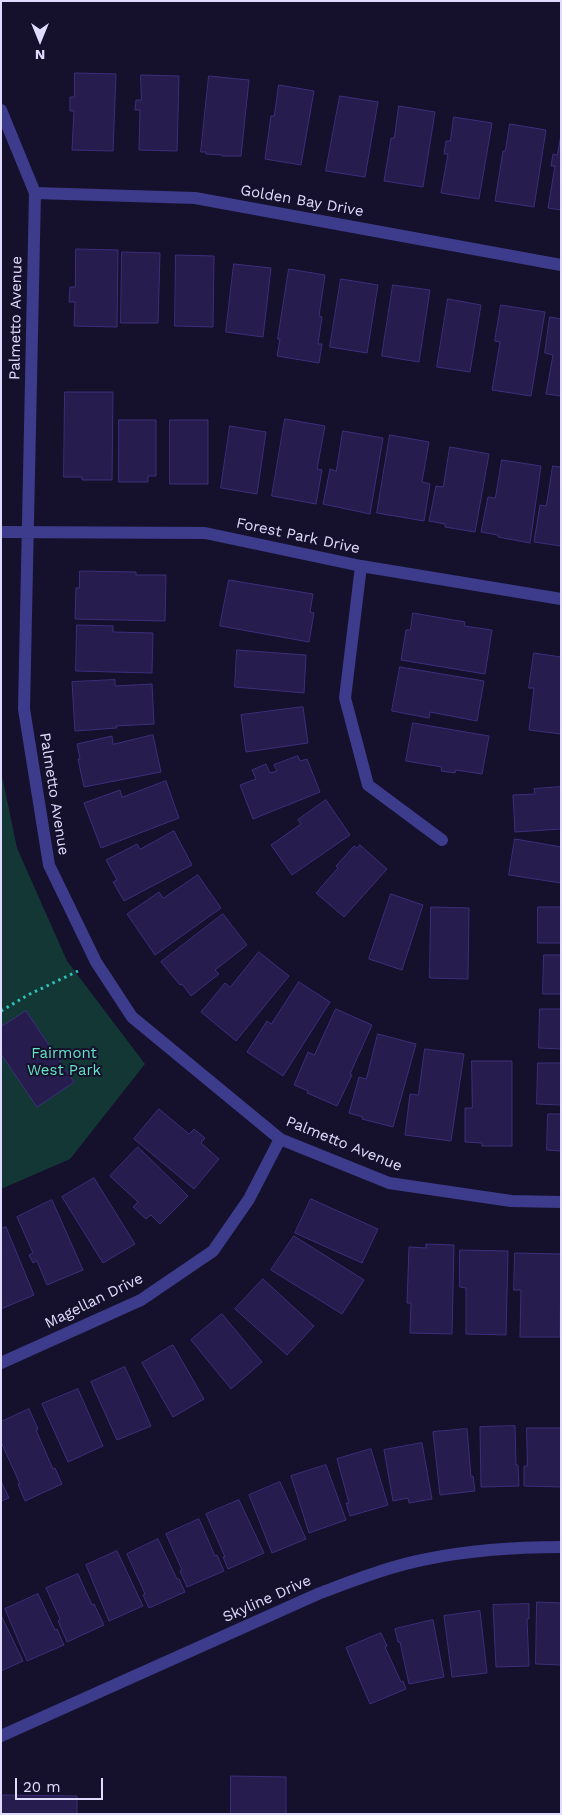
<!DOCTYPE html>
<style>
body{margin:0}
#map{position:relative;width:562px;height:1815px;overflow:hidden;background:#15112c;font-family:"Work Sans",sans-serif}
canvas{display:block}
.frame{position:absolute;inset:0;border:2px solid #e0dcff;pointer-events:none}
.north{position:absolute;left:15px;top:15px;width:50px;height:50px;-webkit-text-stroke:4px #15112c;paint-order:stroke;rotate:180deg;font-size:14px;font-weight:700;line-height:20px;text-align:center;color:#e0dcff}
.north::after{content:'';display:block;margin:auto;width:18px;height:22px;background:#e0dcff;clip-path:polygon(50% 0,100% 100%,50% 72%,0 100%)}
.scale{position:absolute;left:15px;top:1778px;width:88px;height:22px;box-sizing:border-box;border:2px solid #e0dcff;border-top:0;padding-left:6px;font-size:15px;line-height:18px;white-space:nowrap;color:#e0dcff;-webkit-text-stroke:4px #15112c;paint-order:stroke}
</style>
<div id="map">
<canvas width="562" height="1815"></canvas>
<div class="frame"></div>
<div class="north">N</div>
<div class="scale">20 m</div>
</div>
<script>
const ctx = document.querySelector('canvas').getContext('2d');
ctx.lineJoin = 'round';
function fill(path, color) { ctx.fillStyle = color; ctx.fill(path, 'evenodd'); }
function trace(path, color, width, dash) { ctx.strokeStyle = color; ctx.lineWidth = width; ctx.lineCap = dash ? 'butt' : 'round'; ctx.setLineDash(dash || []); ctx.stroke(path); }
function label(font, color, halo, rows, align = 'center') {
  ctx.font = font + ' "Work Sans",sans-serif'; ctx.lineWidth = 4; ctx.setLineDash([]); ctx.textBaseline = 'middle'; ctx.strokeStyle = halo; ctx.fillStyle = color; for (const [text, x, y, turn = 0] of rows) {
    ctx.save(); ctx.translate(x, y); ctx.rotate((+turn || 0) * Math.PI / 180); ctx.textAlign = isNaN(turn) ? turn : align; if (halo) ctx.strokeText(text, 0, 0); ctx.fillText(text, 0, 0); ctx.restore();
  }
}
const green = new Path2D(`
 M 1,771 L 17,848 L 67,961 L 145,1064 L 70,1159 L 1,1189 Z`);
const building = new Path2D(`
 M 75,73 L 116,74 L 113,151 L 72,150 L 74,111 L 70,111 L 70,97 L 74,97 Z
 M 141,75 L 179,76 L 177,151 L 139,150 L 140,110 L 135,110 L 136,100 L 141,100 Z
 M 209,76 L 249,80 L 241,156 L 222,156 L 222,155 L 206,154 L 206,152 L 201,152 Z
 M 279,85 L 314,91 L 301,165 L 265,159 L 271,116 L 274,116 Z
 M 340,96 L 378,102 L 365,177 L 326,171 Z
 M 399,106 L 435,112 L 423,187 L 384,181 L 391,138 L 394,138 Z
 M 454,117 L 492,123 L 479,199 L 441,193 L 448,154 L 444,154 L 446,141 L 450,141 Z
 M 510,124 L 546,130 L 534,207 L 495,201 L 503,151 L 505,151 Z
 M 561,135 L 561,210 L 548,208 L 555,166 L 551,166 L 553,154 L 557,155 Z
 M 76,249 L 118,250 L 117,327 L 74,326 L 75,302 L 69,302 L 70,287 L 75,287 Z
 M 122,252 L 160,253 L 158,323 L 121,323 Z
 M 176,255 L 214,256 L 213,327 L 175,326 Z
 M 234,264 L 271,268 L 263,337 L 226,332 Z
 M 289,269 L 325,275 L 319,316 L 322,317 L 318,344 L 322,344 L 319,363 L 277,356 L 280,339 L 278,339 Z
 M 341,279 L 378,285 L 367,353 L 330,347 Z
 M 393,285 L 430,290 L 419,362 L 382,356 Z
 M 448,299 L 481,305 L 470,372 L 437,367 Z
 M 501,305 L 545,312 L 531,396 L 492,390 L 500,342 L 495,341 Z
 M 550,317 L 561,319 L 561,396 L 546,394 L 553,355 L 545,353 Z
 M 65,392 L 113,392 L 112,480 L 82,480 L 82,477 L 64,477 Z
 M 285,419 L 325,426 L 317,469 L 322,470 L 316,504 L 272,496 Z
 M 119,420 L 156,420 L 156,476 L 148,476 L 148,482 L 119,482 Z
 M 170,420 L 208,420 L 208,484 L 170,484 Z
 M 230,426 L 266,432 L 257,494 L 221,488 Z
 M 343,431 L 383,438 L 370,514 L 323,504 L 330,469 L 336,471 Z
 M 390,435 L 429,442 L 422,482 L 430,484 L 424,521 L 377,513 Z
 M 450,447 L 489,454 L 475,532 L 445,527 L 445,524 L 429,521 L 436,486 L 443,487 Z
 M 502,460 L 541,466 L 530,543 L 498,537 L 498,535 L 481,532 L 488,497 L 495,498 Z
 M 553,466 L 561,467 L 561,546 L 534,542 L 540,505 L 546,506 Z
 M 80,571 L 136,572 L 136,575 L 166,575 L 165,621 L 75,619 L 76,588 L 79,588 Z
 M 229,580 L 313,594 L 310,612 L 314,613 L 309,642 L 220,626 Z
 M 413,613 L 465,622 L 464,626 L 492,630 L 485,674 L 401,660 L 406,630 L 410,630 Z
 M 77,625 L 113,626 L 113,632 L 153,633 L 152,673 L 76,671 Z
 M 237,650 L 306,655 L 304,693 L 235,687 Z
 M 534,653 L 561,657 L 561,734 L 529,730 L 534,688 L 529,688 Z
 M 400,667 L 484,681 L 477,721 L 430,712 L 429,718 L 392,711 Z
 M 115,680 L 115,686 L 152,684 L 154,724 L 116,726 L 117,728 L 75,731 L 72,682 Z
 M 303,707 L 308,743 L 246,752 L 241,715 Z
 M 413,723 L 489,736 L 482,774 L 456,770 L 455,773 L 441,771 L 442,767 L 406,761 Z
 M 153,735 L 161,772 L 84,787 L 78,759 L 80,759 L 77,744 L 112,736 L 113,744 Z
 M 298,756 L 300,761 L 307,759 L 320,792 L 253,819 L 240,785 L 256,779 L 252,770 L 266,764 L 270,773 L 277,771 L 274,765 Z
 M 166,781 L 179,818 L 101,848 L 84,803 L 120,790 L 122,797 Z
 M 561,787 L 561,829 L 515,832 L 513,795 L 535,794 L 534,789 Z
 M 326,800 L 350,835 L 292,875 L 271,845 L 301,824 L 298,820 Z
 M 174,831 L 192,865 L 124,901 L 113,882 L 117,880 L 106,860 L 137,844 L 140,849 Z
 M 515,839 L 561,847 L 561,883 L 509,875 Z
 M 360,845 L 387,869 L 344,917 L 316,893 L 338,868 L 336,866 L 354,846 L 357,848 Z
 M 198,875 L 221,908 L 155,955 L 127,914 L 159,892 L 163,898 Z
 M 391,894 L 423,905 L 402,970 L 369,959 Z
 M 431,907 L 469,908 L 468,979 L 430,978 Z
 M 538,907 L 561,907 L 561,943 L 538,943 Z
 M 223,914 L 247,945 L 215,970 L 219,974 L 191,996 L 182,984 L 180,985 L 161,962 Z
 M 259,952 L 289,976 L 236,1041 L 201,1012 L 225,983 L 230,987 Z
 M 544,955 L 561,955 L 561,994 L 543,994 Z
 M 299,982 L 330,1002 L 283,1076 L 247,1052 L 267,1021 L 271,1024 Z
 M 336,1009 L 372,1025 L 350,1074 L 352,1075 L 337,1106 L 307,1093 L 308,1091 L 294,1085 L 308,1052 L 314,1055 Z
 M 540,1009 L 561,1009 L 561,1049 L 539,1048 Z
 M 26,1011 L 74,1082 L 37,1107 L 1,1054 L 1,1027 Z
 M 378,1034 L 416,1044 L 393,1127 L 362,1119 L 363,1117 L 349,1113 L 359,1077 L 366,1079 Z
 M 425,1049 L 464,1054 L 451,1141 L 405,1135 L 410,1094 L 418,1095 Z
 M 472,1061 L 512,1061 L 512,1146 L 482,1146 L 482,1143 L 465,1142 L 465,1108 L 472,1108 Z
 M 538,1063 L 561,1063 L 561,1105 L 537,1104 Z
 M 159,1109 L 189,1134 L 194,1129 L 205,1138 L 201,1143 L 219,1159 L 194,1189 L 134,1139 Z
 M 548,1114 L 561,1114 L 561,1151 L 547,1150 Z
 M 138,1147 L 188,1196 L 160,1224 L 151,1215 L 146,1219 L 133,1207 L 138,1202 L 110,1176 Z
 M 94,1178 L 135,1244 L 103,1263 L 62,1197 Z
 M 311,1199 L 378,1229 L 362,1263 L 295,1233 Z
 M 52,1200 L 83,1270 L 47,1285 L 37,1261 L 33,1263 L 29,1255 L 33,1253 L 17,1217 Z
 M 6,1227 L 34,1295 L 1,1309 L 1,1229 Z
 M 294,1236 L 364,1280 L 342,1314 L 271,1270 Z
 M 426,1244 L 454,1245 L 452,1334 L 410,1333 L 411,1303 L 407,1303 L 409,1247 L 426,1248 Z
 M 460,1250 L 508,1251 L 506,1335 L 466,1334 L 466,1288 L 460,1287 Z
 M 515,1253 L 561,1254 L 560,1337 L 520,1337 L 521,1290 L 514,1290 Z
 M 263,1279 L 314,1326 L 287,1355 L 235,1309 Z
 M 222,1314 L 262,1362 L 231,1389 L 191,1340 Z
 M 173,1345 L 204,1399 L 173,1417 L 142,1363 Z
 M 125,1367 L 151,1426 L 117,1440 L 91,1382 Z
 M 78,1389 L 103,1446 L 68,1462 L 42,1404 Z
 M 29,1409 L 38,1429 L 36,1430 L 53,1469 L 55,1468 L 62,1484 L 25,1501 L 18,1484 L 20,1484 L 1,1442 L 1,1422 Z
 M 515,1426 L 516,1465 L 518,1465 L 519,1486 L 481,1487 L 480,1427 Z
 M 527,1428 L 561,1428 L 561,1487 L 524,1486 L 524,1466 L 527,1466 Z
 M 467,1429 L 471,1477 L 473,1476 L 475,1491 L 440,1495 L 433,1432 Z
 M 422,1443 L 432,1499 L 409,1503 L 408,1498 L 393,1501 L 384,1450 Z
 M 371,1449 L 388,1505 L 350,1516 L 346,1503 L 349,1503 L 337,1459 Z
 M 326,1465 L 346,1520 L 309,1533 L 291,1476 Z
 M 1,1481 L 9,1498 L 1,1501 Z
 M 280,1482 L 306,1539 L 272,1553 L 249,1495 Z
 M 239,1500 L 264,1553 L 228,1569 L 223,1557 L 225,1557 L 206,1514 Z
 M 199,1519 L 215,1556 L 217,1555 L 224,1571 L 187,1587 L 180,1571 L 182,1570 L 166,1534 Z
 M 158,1539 L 177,1579 L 179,1579 L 185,1592 L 149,1608 L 143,1595 L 145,1594 L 127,1554 Z
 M 117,1551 L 143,1606 L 109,1621 L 86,1565 Z
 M 78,1574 L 92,1605 L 94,1604 L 104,1625 L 67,1642 L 58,1621 L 60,1619 L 46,1588 Z
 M 38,1594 L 55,1630 L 57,1629 L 64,1645 L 27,1661 L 5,1609 Z
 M 537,1602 L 561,1603 L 561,1665 L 536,1664 Z
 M 529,1604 L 529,1619 L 527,1619 L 529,1666 L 496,1667 L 493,1605 Z
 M 480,1611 L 487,1673 L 452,1677 L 444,1616 Z
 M 1,1615 L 23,1661 L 1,1671 Z
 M 433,1620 L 444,1677 L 409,1684 L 400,1642 L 398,1642 L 395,1629 Z
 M 381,1633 L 387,1646 L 385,1647 L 401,1682 L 403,1681 L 406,1689 L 370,1704 L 346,1648 Z
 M 231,1776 L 286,1777 L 286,1814 L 231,1814 Z
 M 1,1795 L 77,1796 L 77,1814 L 1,1814 Z`);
const path = new Path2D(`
 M 1,1011 L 28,995 L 78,971`);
const minor = new Path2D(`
 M 1,110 L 35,193 L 24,709 L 49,865 L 96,962 L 132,1017 L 280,1139 L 389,1183 L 511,1201 L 561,1202
 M 35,193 L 195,198 L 561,265
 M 1,532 L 205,533 L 361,566 L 561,599
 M 361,566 L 345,698 L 368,785 L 442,840
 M 1,1363 L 141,1300 L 213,1251 L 249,1199 L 280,1139`);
const tertiary = new Path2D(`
 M 1,1736 L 320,1593 C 355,1580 390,1566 427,1559 C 471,1550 516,1547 561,1547`);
const streetNames = [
 ["Golden Bay Drive",302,201,10],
 ["Palmetto Avenue",16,318,-89],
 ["Forest Park Drive",298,536,12],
 ["Palmetto Avenue",54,794,81],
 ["Palmetto Avenue",344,1144,22],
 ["Magellan Drive",94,1301,-26],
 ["Skyline Drive",267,1599,-24]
];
const parkNames = [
 ["Fairmont",64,1054],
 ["West Park",64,1071]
];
fill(green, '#133735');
fill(building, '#261c4e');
trace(building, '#3c2e7b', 1);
trace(path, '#2dc2b8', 3, [2.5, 4]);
trace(minor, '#3d3b8c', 12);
trace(tertiary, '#3d3b8c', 12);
label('15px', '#e0dcff', '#15112c', streetNames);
label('15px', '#63e4c3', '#15112c', parkNames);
</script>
